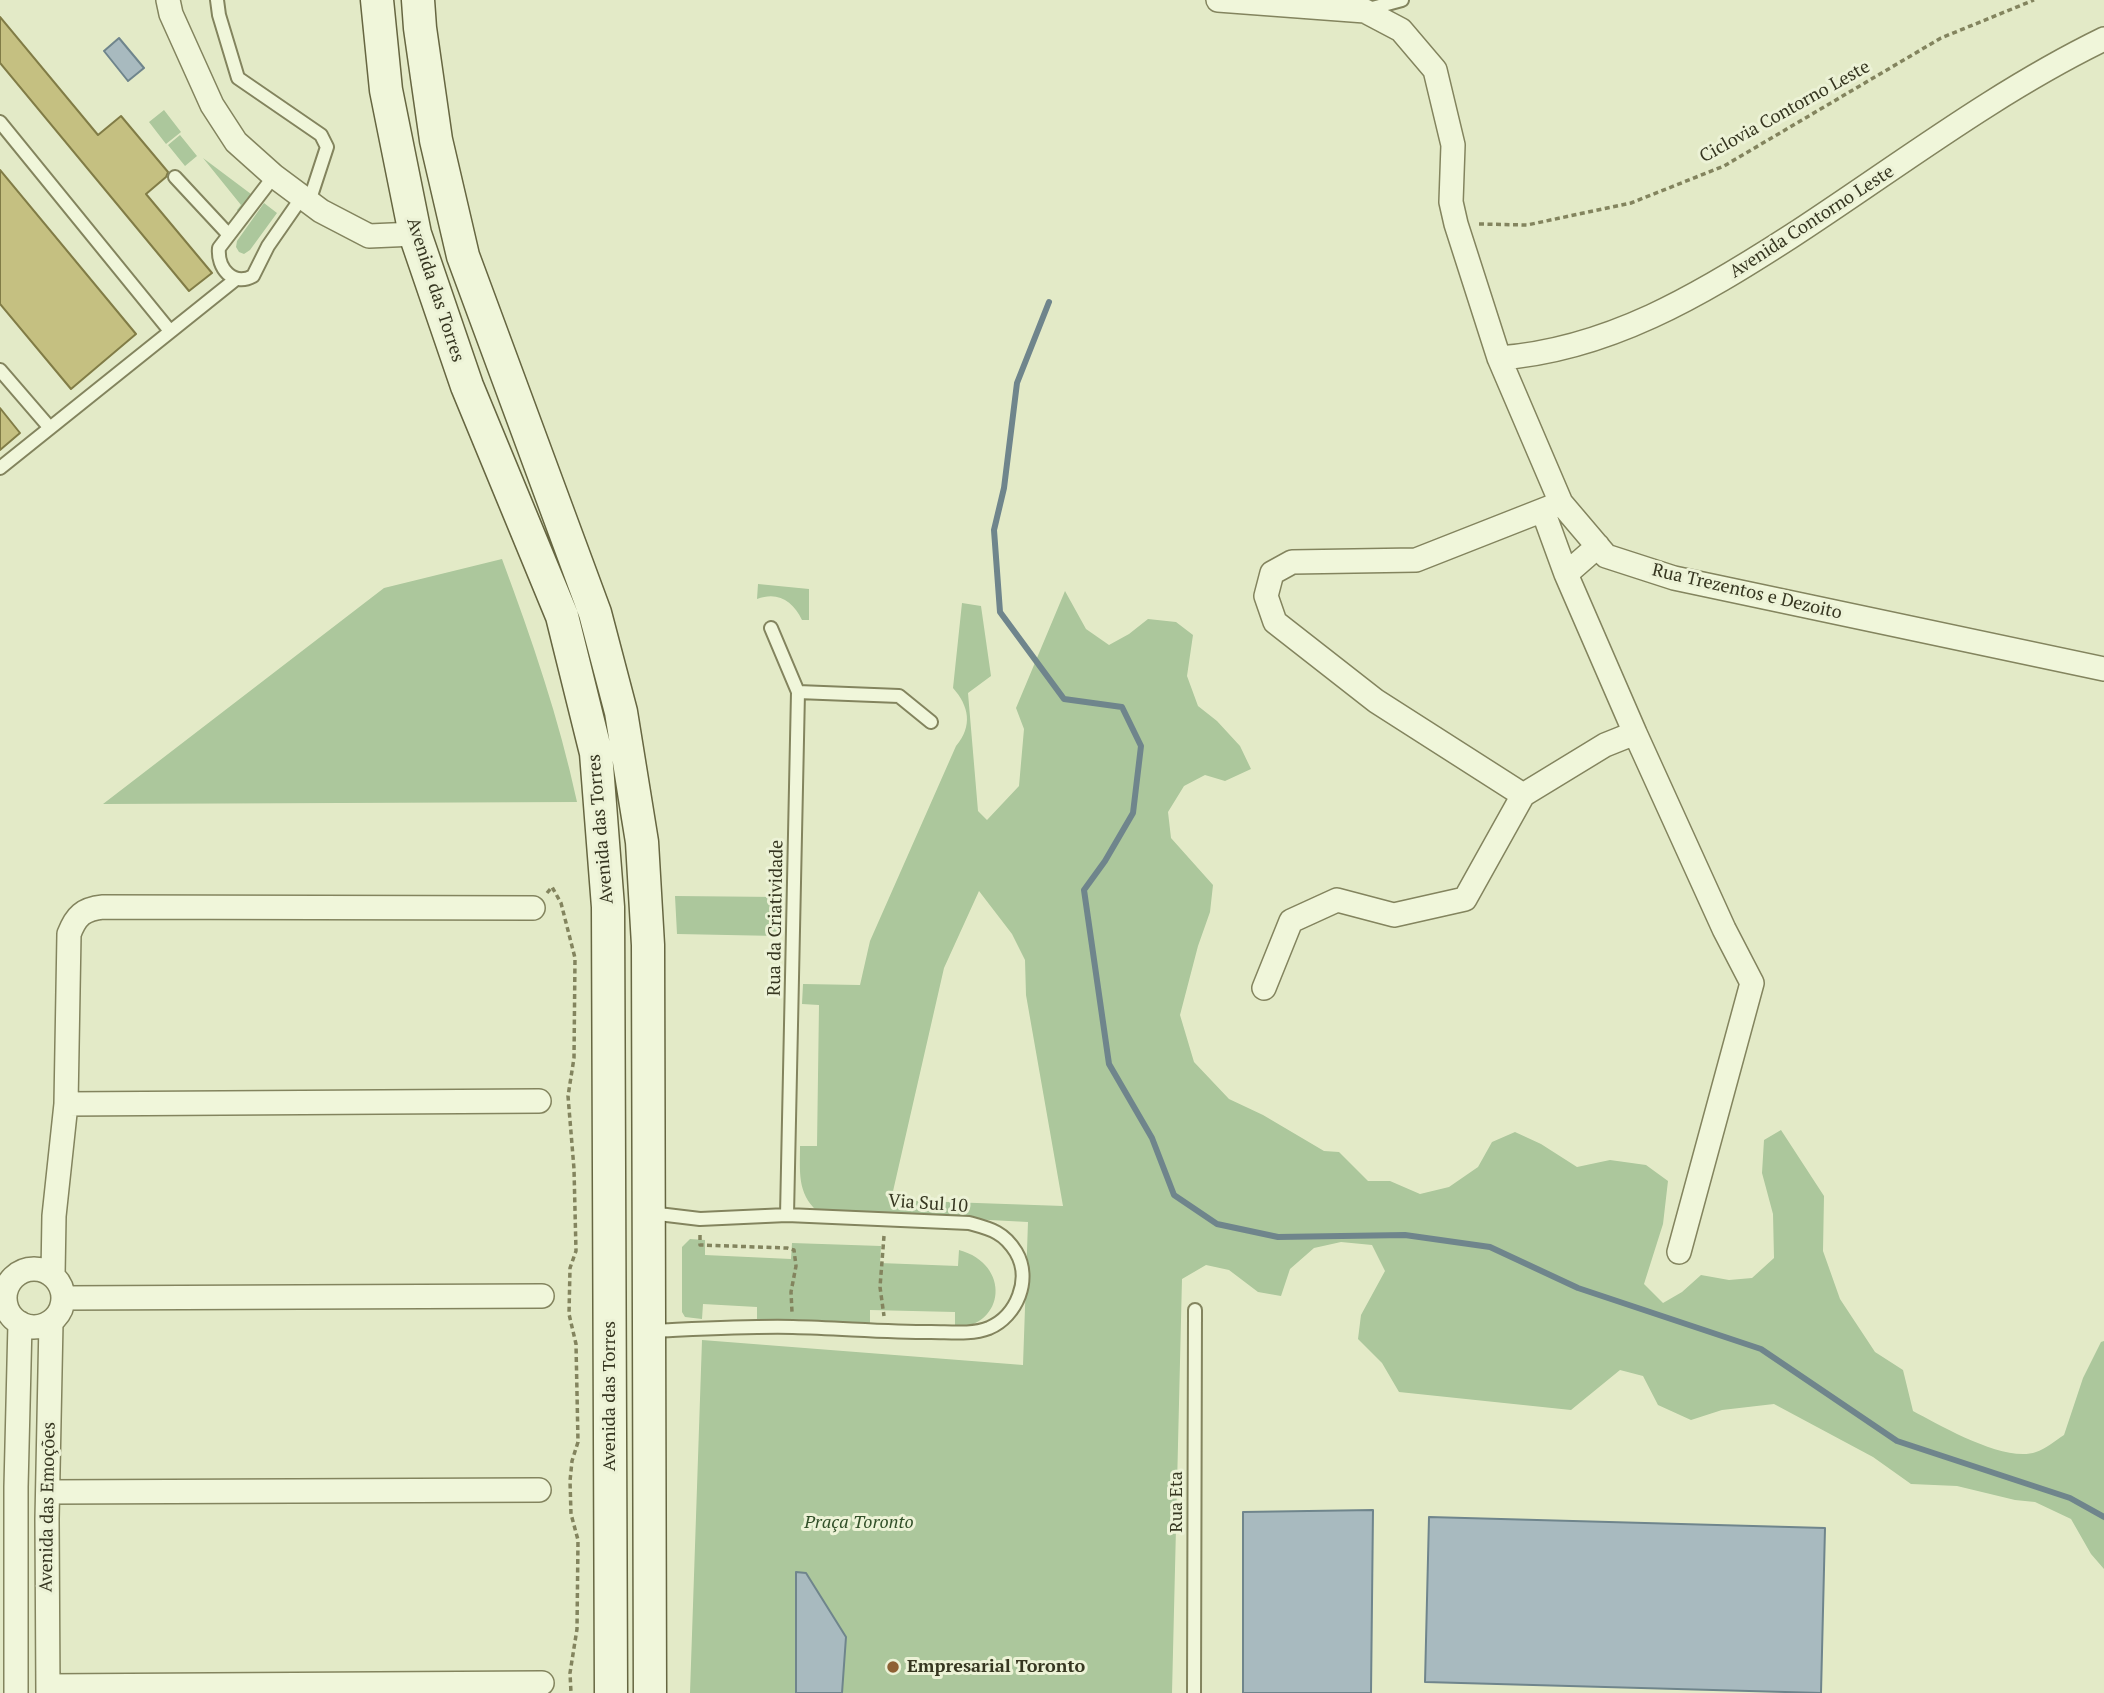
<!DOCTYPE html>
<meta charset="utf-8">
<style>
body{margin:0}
canvas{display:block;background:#e3eac7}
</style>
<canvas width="2104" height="1693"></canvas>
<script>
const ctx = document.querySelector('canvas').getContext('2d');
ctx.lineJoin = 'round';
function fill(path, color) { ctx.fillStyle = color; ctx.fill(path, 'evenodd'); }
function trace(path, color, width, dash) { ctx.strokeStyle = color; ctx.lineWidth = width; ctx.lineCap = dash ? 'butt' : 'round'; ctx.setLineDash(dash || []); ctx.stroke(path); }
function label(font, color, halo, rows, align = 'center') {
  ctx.font = font + ' "PT Serif",serif'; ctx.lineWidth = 6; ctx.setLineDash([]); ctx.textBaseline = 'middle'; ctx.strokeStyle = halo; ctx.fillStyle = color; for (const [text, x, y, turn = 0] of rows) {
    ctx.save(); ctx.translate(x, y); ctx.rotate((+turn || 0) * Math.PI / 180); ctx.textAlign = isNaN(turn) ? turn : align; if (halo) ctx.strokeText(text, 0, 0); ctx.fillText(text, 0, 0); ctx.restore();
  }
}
const green = new Path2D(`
 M 164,110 L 181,132 L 166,144 L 149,122 Z
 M 180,135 L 197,156 L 185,166 L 168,145 Z
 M 203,158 L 251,194 L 238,212 L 237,210 L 241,205 Z
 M 264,203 L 277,213 L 250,250 L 244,254 L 239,252 L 236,247 L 237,241 Z
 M 502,559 C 532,640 559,718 577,802 L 103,804 L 384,588 Z
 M 758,584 L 809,589 L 809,620 L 802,620 C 793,601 778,591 757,599 Z
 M 1065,591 L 1086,629 L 1109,645 L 1129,634 L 1148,619 L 1176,622 L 1193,635 L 1187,676 L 1198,706 L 1217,721 L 1240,746 L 1251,769 L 1225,781 L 1205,775 L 1184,786 L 1168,812 L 1171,838 L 1213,885 L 1210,912 L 1198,946 L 1180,1015 L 1194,1062 L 1229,1099 L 1263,1115 L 1324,1151 L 1339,1152 L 1368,1181 L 1390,1181 L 1420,1194 L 1449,1187 L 1478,1167 L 1492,1142 L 1515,1132 L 1541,1144 L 1577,1167 L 1610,1160 L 1646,1165 L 1668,1181 L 1663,1224 L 1644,1284 L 1663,1303 L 1682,1292 L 1701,1275 L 1729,1280 L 1752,1278 L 1774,1258 L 1773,1214 L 1762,1173 L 1764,1140 L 1781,1130 L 1824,1196 L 1823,1251 L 1840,1299 L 1875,1352 L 1903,1370 L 1913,1411 C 1941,1426 2005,1463 2036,1452 C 2045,1449 2055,1441 2064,1435 L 2083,1378 L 2101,1342 L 2104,1341 L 2104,1569 L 2091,1554 L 2071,1519 L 2035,1502 L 2015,1500 L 1957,1486 L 1911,1484 L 1873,1457 L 1774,1404 L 1722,1410 L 1691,1420 L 1658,1405 L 1643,1376 L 1620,1370 L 1571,1410 L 1399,1392 L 1382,1363 L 1358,1339 L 1361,1315 L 1385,1271 L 1372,1245 L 1341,1242 L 1314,1248 L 1290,1269 L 1281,1296 L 1258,1292 L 1229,1270 L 1206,1265 L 1182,1279 L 1172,1693 L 690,1693 L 702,1340 L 1023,1365 L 1028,1222 L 817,1211 C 797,1193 800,1171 800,1146 L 817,1146 L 819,1005 L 802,1004 L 803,984 L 860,985 L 870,941 L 956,746 C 973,726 969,706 953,688 L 962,603 L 981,606 L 991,676 L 968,693 L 978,811 L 987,820 L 1019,786 L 1024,729 L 1016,708 ZM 979,891 L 1012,934 L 1025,960 L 1026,995 L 1063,1206 L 891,1200 L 944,968 Z
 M 675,896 L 779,897 L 778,936 L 677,934 Z
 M 690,1239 L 705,1240 L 705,1255 L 791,1259 L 792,1243 L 881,1246 L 880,1263 L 958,1266 L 959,1250 C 1011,1264 1006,1326 955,1328 L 955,1312 L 870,1310 L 870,1326 L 757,1322 L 757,1307 L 703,1304 L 702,1319 L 685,1317 L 682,1312 L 682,1247 Z`);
const water = new Path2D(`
 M 119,38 L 144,68 L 128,81 L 104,51 Z
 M 1373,1510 L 1371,1693 L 1243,1693 L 1243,1512 Z
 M 1429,1517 L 1825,1528 L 1821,1693 L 1425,1682 Z
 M 796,1572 L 806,1573 L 846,1637 L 842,1693 L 796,1693 Z`);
const stream = new Path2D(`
 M 1049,302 L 1017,383 L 1004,488 L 994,530 L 1000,612 L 1064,699 L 1122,707 L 1141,746 L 1133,813 L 1105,861 L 1084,890 L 1109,1064 L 1152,1138 L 1174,1195 L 1217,1224 L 1278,1237 L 1405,1235 L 1490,1247 L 1578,1288 L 1761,1349 L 1897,1441 L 2070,1498 L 2104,1517`);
const building = new Path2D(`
 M 0,17 L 98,135 L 121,116 L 168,172 L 166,177 L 146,194 L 212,273 L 189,291 L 0,63 Z
 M 0,170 L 136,334 L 71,389 L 0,304 Z
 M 0,408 L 20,433 L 0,450 Z`);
const path = new Path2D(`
 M 1479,224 L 1527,225 L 1631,203 L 1724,166 L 1941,38 L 2034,0
 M 547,893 L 552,887 L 561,903 L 575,958 L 574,1058 L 568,1096 L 574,1169 L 576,1251 L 570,1268 L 569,1314 L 576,1344 L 578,1442 L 572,1461 L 570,1481 L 571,1514 L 578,1540 L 577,1629 L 570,1673 L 571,1693
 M 700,1235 L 700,1245 L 787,1248 L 794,1250 L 796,1266 L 791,1292 L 792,1312
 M 884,1236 L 880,1287 L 884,1316`);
const lane = new Path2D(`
 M 217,0 L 219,15 L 238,78 L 321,135 L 327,147 L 309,202
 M 1365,10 L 1402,0
 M 0,122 L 170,331
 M 274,176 L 219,248 C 217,268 233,287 253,276 L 268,246 L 302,197
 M 175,177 L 229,235
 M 0,370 L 50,428
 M 0,468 L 236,279
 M 771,628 L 798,692 L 787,1215
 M 798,692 L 899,696 L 931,722
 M 650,1331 C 697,1329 746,1326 793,1327 C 839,1328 885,1332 931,1332 C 950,1332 971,1335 989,1328 C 1017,1316 1032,1279 1016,1252 C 1004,1232 991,1229 969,1223 L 787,1215 L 700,1219 L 650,1213
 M 1194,1693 L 1195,1310`);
const street = new Path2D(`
 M 168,0 L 171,14 L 212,105 L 236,142 L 274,176 L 321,211 L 369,236 L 415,234
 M 1218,0 L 1365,11 L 1401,30 L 1435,70 L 1453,145 L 1451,202 L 1456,224 L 1499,358 L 1561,503 L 1606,556 L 1674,578 L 2104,669
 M 1499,358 C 1608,350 1700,295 1790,237 C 1893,170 1993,93 2104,39
 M 1543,511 L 1566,574
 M 1635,733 L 1724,929 L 1752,983 L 1679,1252
 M 1523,795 L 1376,701 L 1275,622 L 1266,596 L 1272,573 L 1292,562 L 1416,560 L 1561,503
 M 1264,988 L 1291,921 L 1337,900 L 1394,915 L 1465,899 L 1523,795 L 1605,745 L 1635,733 L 1566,574 L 1598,546
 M 66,1104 L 539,1101
 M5 1298a29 29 0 1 1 58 0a29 29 0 1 1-58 0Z
 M 53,1275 L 54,1216 L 66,1104 L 69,934 C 76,916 83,909 103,907 L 533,908
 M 63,1298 L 542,1296
 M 48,1492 L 539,1490
 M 48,1686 L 542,1683
 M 16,1693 L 16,1487 L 20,1323
 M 48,1693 L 47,1519 L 51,1322`);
const secondary = new Path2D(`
 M 377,0 L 386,90 L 415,234 L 467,386 L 562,616 L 596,753 L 608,907 L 611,1693
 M 418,0 L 420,28 L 436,140 L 463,256 L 595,613 L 621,712 L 642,842 L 648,945 L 650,1693`);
const markers = [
 [893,1667,7,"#8e6134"]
];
const streetNames = [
 ["Ciclovia Contorno Leste",1785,112,-29],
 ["Avenida Contorno Leste",1812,222,-33],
 ["Avenida das Torres",435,290,72],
 ["Rua Trezentos e Dezoito",1747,592,13],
 ["Avenida das Torres",601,829,-95],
 ["Rua da Criatividade",776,918,-89],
 ["Via Sul 10",928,1204,4],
 ["Avenida das Torres",610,1396,-90],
 ["Rua Eta",1177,1502,-90],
 ["Avenida das Emoções",48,1507,-89]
];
const parkNames = [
 ["Praça Toronto",859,1523]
];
const poiNames = [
 ["Empresarial Toronto",907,1667]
];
fill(green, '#acc79c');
fill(water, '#a8babf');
trace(water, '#6f858c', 2);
trace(stream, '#6f858c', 6);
fill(building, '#c5c081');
trace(building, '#817c46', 2);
trace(lane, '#83845e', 16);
trace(street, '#83845e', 26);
trace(secondary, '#666641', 35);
trace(path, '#83845e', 3.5, [5, 3.5]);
trace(lane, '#f0f6da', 12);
trace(street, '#f0f6da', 23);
trace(secondary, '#f0f6da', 32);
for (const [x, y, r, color] of markers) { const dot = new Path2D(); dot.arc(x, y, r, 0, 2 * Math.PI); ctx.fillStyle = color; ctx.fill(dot); trace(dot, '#ecf2d6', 2.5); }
label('18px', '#363620', '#ecf2d6', streetNames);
label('italic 18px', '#325029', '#ecf2d6', parkNames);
label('bold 18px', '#363620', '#ecf2d6', poiNames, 'left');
</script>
